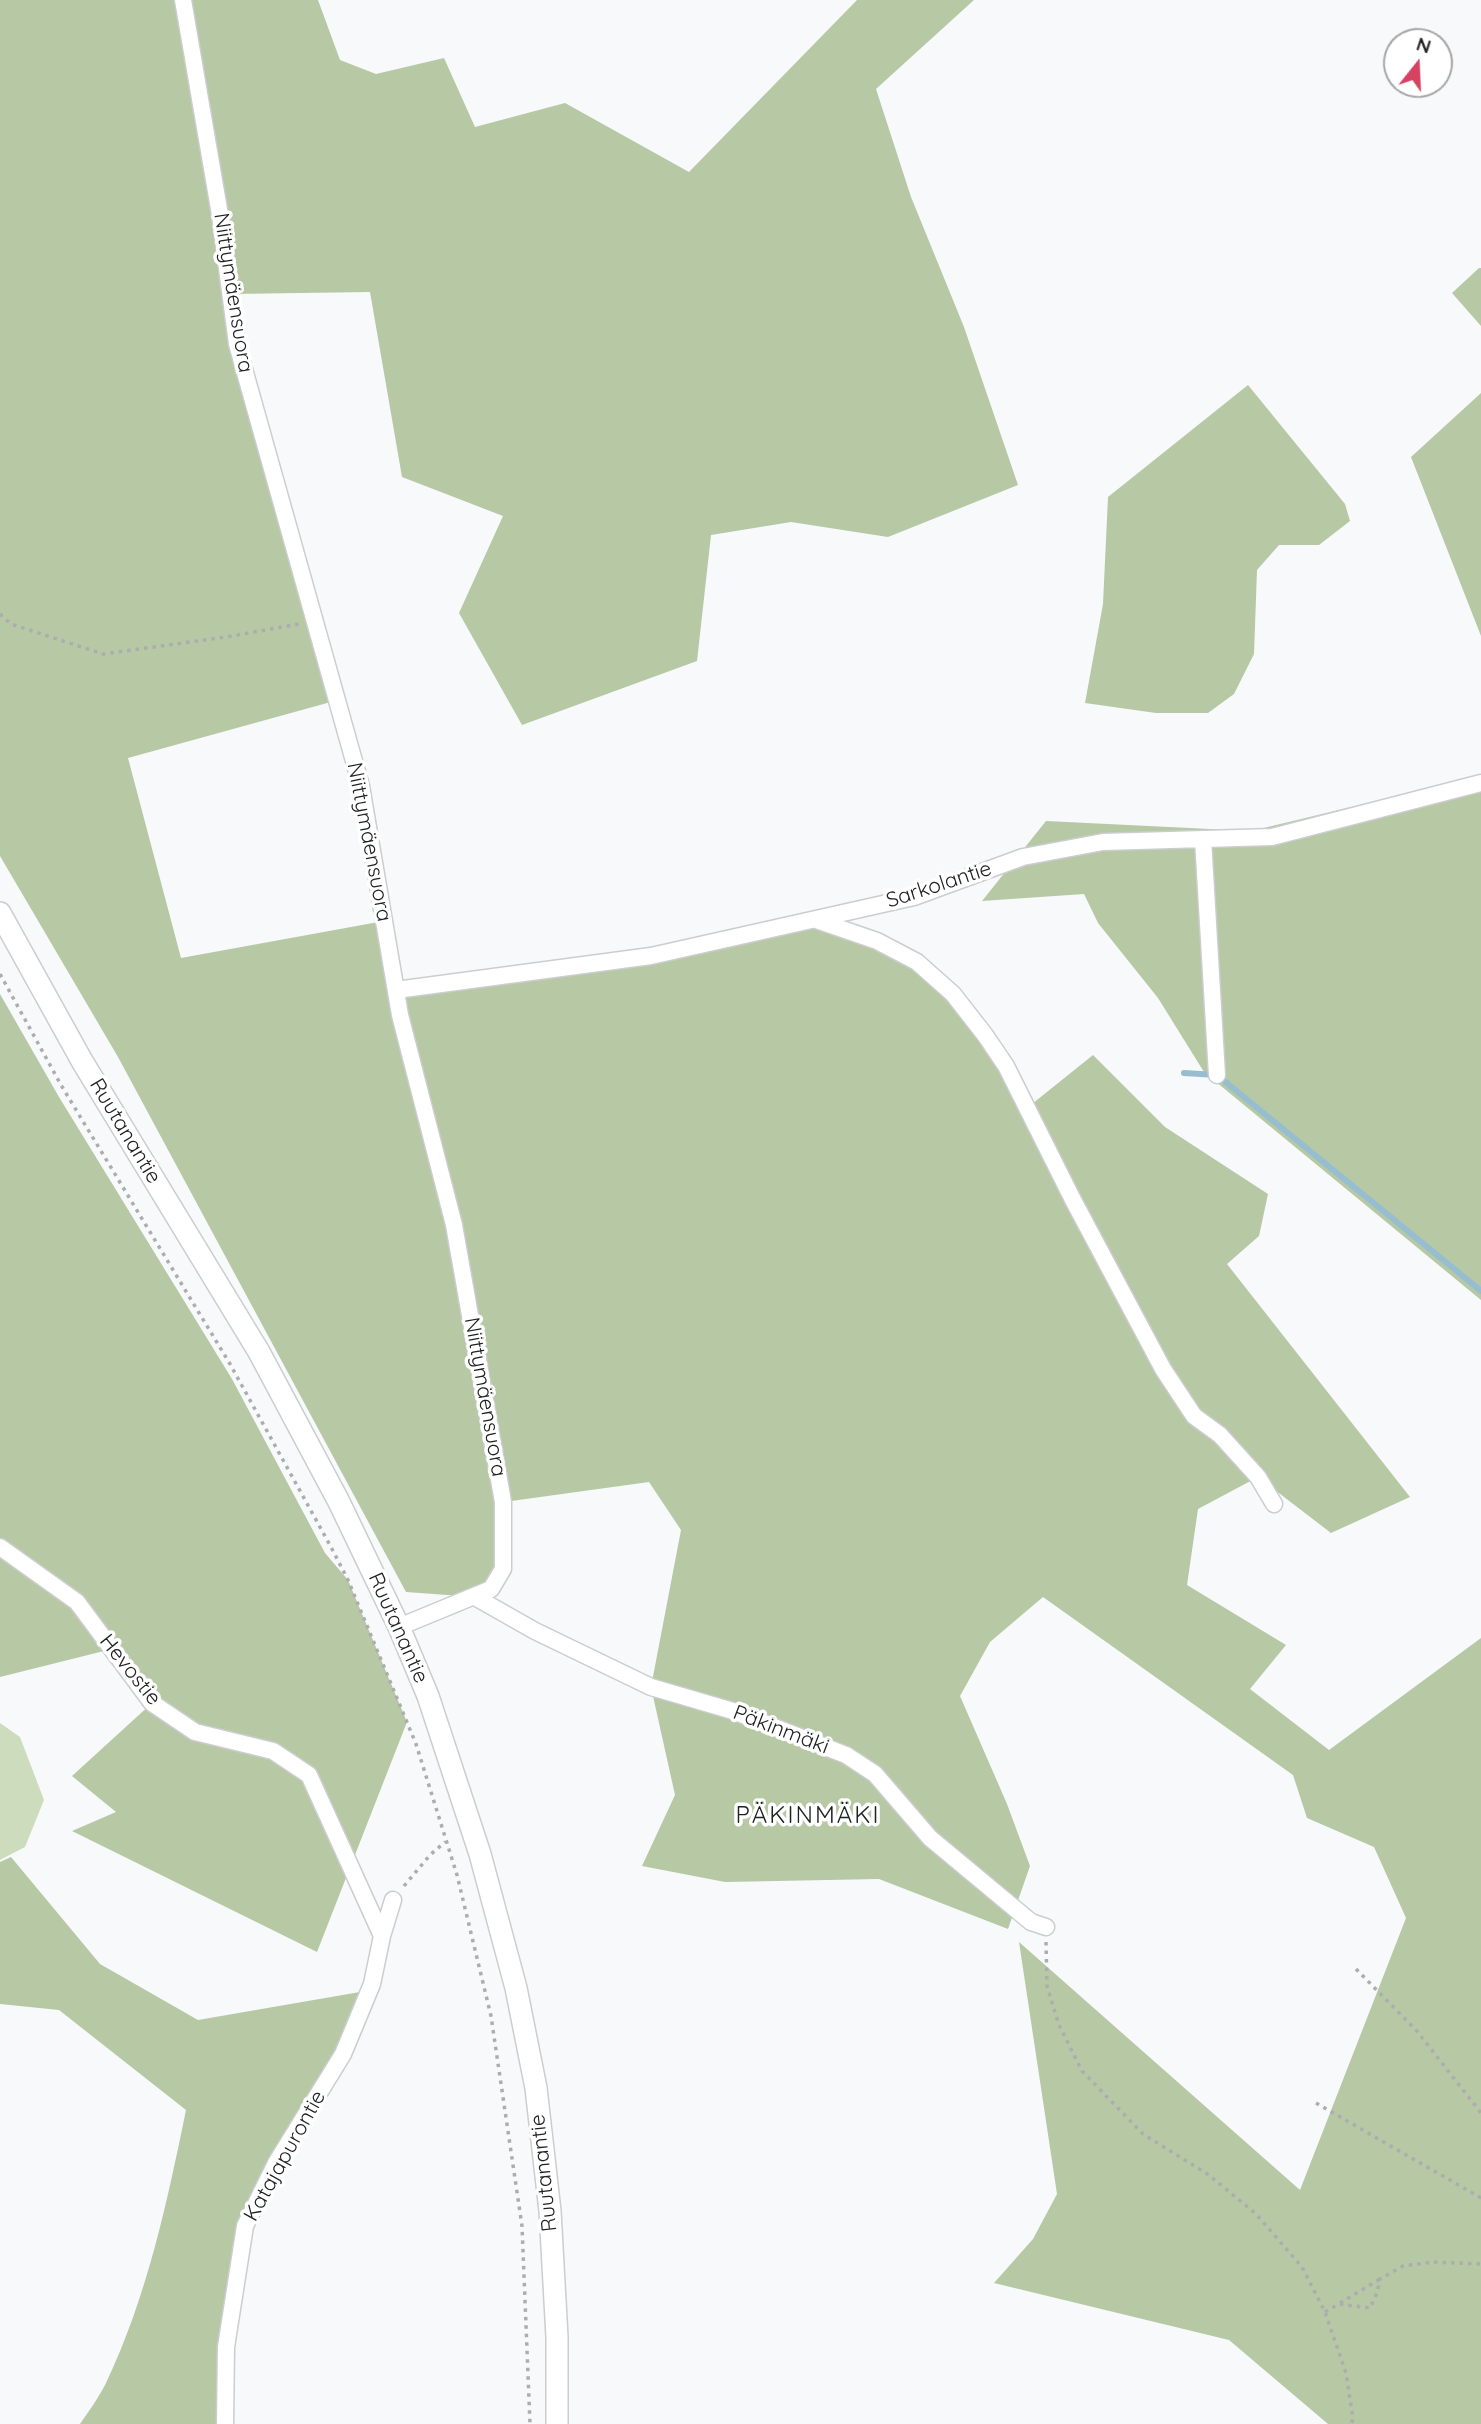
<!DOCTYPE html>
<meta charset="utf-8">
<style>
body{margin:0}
#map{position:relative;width:1481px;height:2424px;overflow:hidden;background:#f7f9fb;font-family:Quicksand,sans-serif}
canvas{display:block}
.north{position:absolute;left:1383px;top:28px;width:70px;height:70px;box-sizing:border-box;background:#fff;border:2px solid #a6a6a6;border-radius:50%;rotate:18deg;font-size:19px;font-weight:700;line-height:28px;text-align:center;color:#202121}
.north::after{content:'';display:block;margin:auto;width:24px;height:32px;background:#d44462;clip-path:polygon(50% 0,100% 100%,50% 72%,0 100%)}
</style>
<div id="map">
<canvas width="1481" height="2424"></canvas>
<div class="north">N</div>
</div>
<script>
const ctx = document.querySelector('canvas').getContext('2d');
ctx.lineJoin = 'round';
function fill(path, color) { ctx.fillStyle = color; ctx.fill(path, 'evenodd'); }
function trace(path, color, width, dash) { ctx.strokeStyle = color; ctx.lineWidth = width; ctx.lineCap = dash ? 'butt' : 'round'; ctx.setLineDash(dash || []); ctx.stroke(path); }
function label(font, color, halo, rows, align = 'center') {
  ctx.font = font + ' Quicksand,sans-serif'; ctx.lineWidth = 7; ctx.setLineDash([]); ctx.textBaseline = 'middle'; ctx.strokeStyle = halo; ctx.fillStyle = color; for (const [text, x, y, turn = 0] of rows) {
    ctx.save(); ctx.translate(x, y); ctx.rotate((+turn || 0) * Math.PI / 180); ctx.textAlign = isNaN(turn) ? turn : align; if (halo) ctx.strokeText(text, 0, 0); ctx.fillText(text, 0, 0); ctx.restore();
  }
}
const green = new Path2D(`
 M 0,1723 L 20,1737 L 44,1800 L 25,1847 L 0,1860 Z`);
const forest = new Path2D(`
 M 0,0 L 318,0 L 340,60 L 376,74 L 444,58 L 475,127 L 565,103 L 689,172 L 857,0 L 974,0 L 876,89 L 911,197 L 964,327 L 1018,485 L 888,537 L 791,522 L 711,535 L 697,661 L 522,725 L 459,613 L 503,516 L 402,477 L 370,292 L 231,294 L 338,700 L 128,758 L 181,958 L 384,921 L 396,990 L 651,956 L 813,919 L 877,941 L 953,994 L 1027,1108 L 1093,1055 L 1165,1127 L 1268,1194 L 1259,1236 L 1227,1264 L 1410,1497 L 1331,1533 L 1258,1477 L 1198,1509 L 1187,1585 L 1286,1645 L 1250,1689 L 1329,1750 L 1481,1638 L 1481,2424 L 1328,2424 L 1229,2340 L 994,2283 L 1033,2239 L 1057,2194 L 1019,1942 L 1300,2190 L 1406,1918 L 1374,1847 L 1307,1818 L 1293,1775 L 1043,1597 L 990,1642 L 960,1696 L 1007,1804 L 1030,1866 L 1008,1929 L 879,1879 L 725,1882 L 642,1866 L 675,1795 L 651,1687 L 681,1530 L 649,1482 L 504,1502 L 503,1569 L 475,1597 L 406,1592 L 118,1057 L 0,856 Z
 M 1479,268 L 1481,268 L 1481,326 L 1452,293 Z
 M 1248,385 L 1345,504 L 1350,521 L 1319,545 L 1279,545 L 1257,570 L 1254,654 L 1234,694 L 1208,713 L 1156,713 L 1085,703 L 1103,604 L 1108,497 Z
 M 1481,393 L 1481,636 L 1411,457 Z
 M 1468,779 L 1481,779 L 1481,1300 L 1204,1072 L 1158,998 L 1098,923 L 1084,894 L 982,901 L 1046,821 L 1251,831 Z
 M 0,994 L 59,1097 L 232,1379 L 325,1553 L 348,1580 L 407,1722 L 317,1952 L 72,1831 L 116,1812 L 72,1776 L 152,1703 L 112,1649 L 0,1677 Z
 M 11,1857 L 100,1964 L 198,2020 L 360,1992 L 343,2054 L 245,2226 L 225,2424 L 80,2424 C 89,2411 99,2397 106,2383 C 147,2297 167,2203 186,2110 L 59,2010 L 0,2004 L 0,1862 Z`);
const stream = new Path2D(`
 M 1184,1073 L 1217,1075 L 1481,1291`);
const path = new Path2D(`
 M 0,614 L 11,624 L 103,654 L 226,637 L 299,624
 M 0,974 L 61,1085 L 230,1364 L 331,1547 L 348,1580 L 416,1744 L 457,1875 L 491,2016 L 522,2226 L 530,2424
 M 404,1886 L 430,1855 L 445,1842
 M 1046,1942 L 1047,1986 L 1059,2025 L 1082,2071 L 1143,2134 L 1209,2175 L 1256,2214 L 1302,2267 L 1325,2312 L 1346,2373 L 1353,2419 L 1351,2424
 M 1356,1969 L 1416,2030 L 1481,2113
 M 1316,2103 L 1481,2198
 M 1340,2303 L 1380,2279
 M 1325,2312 L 1339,2304 L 1370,2308 L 1377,2293 L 1380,2279 L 1403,2266 L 1433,2262 L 1481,2264`);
const minor = new Path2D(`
 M 183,0 L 220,215 L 237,344 L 361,786 L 400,1015 L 454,1225 L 503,1502 L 503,1569 L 491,1589 L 399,1627
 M 1203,839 L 1217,1075
 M 816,920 L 877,941 L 917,962 L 953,994 L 985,1035 L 1006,1066 L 1072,1198 L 1163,1369 L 1194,1416 L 1220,1435 L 1258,1477 L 1274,1504
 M 396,990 L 651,956 L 914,897 L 1023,857 L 1103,842 L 1272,837 L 1481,783
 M 0,1547 L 77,1602 L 152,1703 L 195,1732 L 273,1751 L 309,1775 L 382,1936
 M 475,1597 L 535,1631 L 651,1687 L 733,1711 L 846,1755 L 875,1774 L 930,1838 L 1031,1922 L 1046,1927
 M 225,2424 L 226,2347 L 245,2226 L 276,2163 L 343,2054 L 372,1984 L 382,1936 L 393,1900`);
const tertiary = new Path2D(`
 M 0,913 L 82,1061 L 259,1352 L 339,1502 L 399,1627 L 428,1696 L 480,1854 L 516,1988 L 536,2088 L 550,2211 L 557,2337 L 557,2424`);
const streetNames = [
 ["Niittymäensuora",233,293,81],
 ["Niittymäensuora",369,842,79],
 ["Sarkolantie",939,885,-18],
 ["Ruutanantie",125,1131,59],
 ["Niittymäensuora",485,1397,80],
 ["Ruutanantie",398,1628,66],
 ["Hevostie",130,1670,51],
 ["Päkinmäki",781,1730,21],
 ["Katajapurontie",285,2156,-61],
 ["Ruutanantie",544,2173,-96]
];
const quarterNames = [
 ["PÄKINMÄKI",808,1816]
];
fill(green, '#cedcbe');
fill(forest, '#b7c8a5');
trace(stream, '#96bed0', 6);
trace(minor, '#cbcdcf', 19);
trace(tertiary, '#cbcdcf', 24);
trace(path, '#abadae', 3.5, [3.5, 5]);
trace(minor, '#fff', 16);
trace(tertiary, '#fff', 21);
label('21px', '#202121', '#fff', streetNames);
ctx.letterSpacing = '2px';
label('24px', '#202121', '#fff', quarterNames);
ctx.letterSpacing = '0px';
</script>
